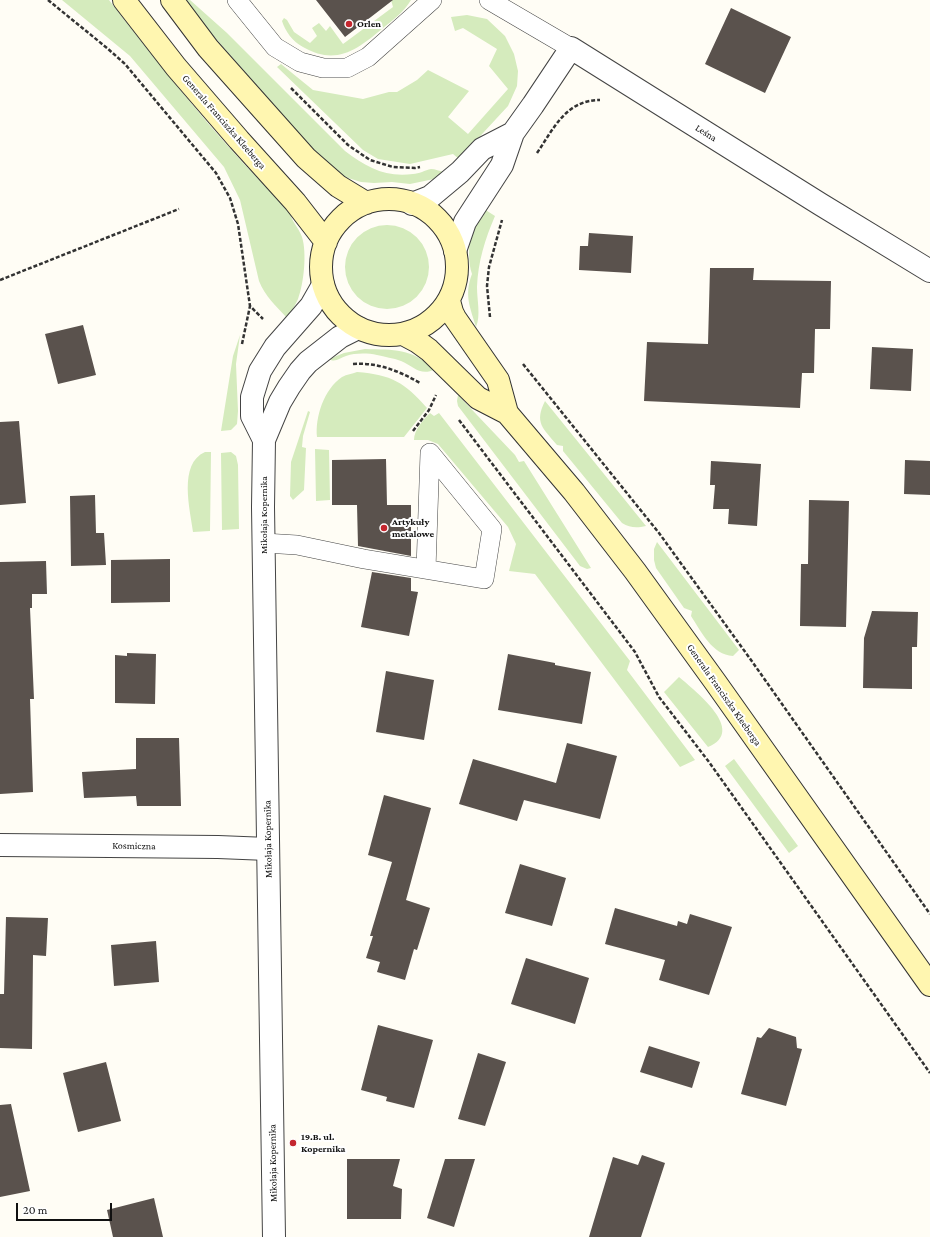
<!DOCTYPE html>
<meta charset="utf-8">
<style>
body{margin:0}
#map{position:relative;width:930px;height:1237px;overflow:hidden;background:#fffdf5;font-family:"Crimson Pro",serif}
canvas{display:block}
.scale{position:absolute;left:16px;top:1203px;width:96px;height:18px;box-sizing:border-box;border:2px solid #111;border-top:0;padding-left:5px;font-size:12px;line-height:14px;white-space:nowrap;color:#111;-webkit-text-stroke:3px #fff;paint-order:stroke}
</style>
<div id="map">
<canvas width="930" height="1237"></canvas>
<div class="scale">20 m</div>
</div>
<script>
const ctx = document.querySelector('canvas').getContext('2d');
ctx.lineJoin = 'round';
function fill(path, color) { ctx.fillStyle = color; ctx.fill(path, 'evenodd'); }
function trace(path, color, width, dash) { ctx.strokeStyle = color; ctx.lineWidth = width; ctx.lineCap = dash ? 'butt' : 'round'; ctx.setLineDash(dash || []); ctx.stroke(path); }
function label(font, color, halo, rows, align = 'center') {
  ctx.font = font + ' "Crimson Pro",serif'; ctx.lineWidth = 4; ctx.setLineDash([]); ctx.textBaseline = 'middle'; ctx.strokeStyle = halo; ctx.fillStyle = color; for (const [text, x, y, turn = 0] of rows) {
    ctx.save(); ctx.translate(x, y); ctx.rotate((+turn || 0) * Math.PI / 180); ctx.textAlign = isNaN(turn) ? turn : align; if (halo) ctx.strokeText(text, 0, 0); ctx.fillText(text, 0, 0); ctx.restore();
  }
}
const green = new Path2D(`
 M 62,0 L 109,0 C 152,56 196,111 244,164 C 259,180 275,196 290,212 C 291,221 299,228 302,237 C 307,253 304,283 298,299 C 295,306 291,312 287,318 C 276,306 265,296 259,281 L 240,200 L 224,167 L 130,56 Z
 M 185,0 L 190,0 L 227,33 L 345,151 C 366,167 386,178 413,174 C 419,174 425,170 431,169 C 435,169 440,171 443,172 L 434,179 L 410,184 L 392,182 L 374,183 L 361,182 L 345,177 L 316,153 L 196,16 Z
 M 391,0 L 411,0 C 404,12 393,20 383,28 C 357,50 336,66 303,47 C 293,42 285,31 282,21 L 284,18 L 287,20 L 294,32 L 310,43 L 317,36 L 312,28 L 319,23 L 326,31 L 330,26 L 343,44 L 393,7 Z
 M 467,15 L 487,19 L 505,36 L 514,54 L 518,71 L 517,86 L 508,106 L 459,159 L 453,154 L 410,164 L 378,159 L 363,150 L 277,67 L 281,64 L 313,90 L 363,99 L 389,92 L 397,92 L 417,80 L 428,70 L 469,91 L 448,117 L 468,134 L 508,89 L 489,66 L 497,49 L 463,28 L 455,31 L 451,17 Z
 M 484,209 L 495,216 C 485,239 478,262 477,287 C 477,301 481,315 476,327 C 470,307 464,295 472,274 C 468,264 468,243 472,232 C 475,224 480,216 484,209 Z
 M345 267a42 42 0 1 1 84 0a42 42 0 1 1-84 0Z
 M 240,335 L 236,364 L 238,411 L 237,424 L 231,430 L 221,431 L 233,356 Z
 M 365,349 C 395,350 410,348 435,369 C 421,377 413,366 401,361 C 393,358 385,357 377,355 C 367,353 355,353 346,356 C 340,358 335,363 329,359 L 344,353 Z
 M 357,372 C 392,375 404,382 427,408 L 404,437 L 317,437 C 315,417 324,389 342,377 C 347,374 352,374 357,372 Z
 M 458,395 L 515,455 L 519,462 L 524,461 L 591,568 L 587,569 L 580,566 L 458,406 L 457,401 Z
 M 545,401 L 646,526 C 637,528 630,528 622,523 L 563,451 L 563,446 L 557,445 C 543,428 534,423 545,401 Z
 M 308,411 L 310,412 L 303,436 L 302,447 L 306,448 L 304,490 L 293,500 L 290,496 L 291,462 Z
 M 439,413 L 630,661 L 627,670 L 695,760 L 680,767 L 535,574 L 509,571 L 516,544 L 508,527 L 438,444 L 428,440 L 414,440 C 414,430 423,420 430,413 L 434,416 Z
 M 315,449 L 329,450 L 330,500 L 316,501 Z
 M 205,452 L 211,452 L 210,531 L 193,532 C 190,509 178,464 205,452 Z
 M 231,452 L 236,456 L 238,465 L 239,529 L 222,530 L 221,453 Z
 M 657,542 L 739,650 L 733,656 C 712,655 701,631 691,616 L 692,611 L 684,608 L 656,568 L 654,560 L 654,549 Z
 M 679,677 C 694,690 748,731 708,747 L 664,692 Z
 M 734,759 L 798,846 L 789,853 L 725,766 Z`);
const building = new Path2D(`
 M 316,0 L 393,0 L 345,37 Z
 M 731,8 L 791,37 L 765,93 L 705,64 Z
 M 589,233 L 633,236 L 631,273 L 579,270 L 580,246 L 588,246 Z
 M 710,268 L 754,268 L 753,280 L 831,281 L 830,329 L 815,329 L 814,373 L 802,373 L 800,408 L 644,401 L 647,342 L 708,344 Z
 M 83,325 L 96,375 L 58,384 L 45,334 Z
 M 872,347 L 913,349 L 911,391 L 870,389 Z
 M 19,421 L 26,503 L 0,505 L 0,422 Z
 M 386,459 L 387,505 L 411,505 L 411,556 L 358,546 L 357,505 L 332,505 L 332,460 Z
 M 905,460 L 930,461 L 930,495 L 904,494 Z
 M 711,461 L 761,464 L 757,526 L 728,524 L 729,509 L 713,509 L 715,485 L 710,485 Z
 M 95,495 L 96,533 L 104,533 L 106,565 L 71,566 L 70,496 Z
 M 809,500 L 849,501 L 846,627 L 800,626 L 801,564 L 808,564 Z
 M 170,559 L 170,602 L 111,603 L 111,560 Z
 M 46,561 L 47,594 L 32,594 L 32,608 L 30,608 L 34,699 L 30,699 L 33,792 L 0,794 L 0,562 Z
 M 372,572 L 411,578 L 411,591 L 418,592 L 409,636 L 361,627 Z
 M 872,611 L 918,612 L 917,647 L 912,647 L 912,689 L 863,688 L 864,638 Z
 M 127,653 L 156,654 L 155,704 L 115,703 L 115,655 L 127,656 Z
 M 508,654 L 555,663 L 555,665 L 591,672 L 582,724 L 498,710 Z
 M 386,671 L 434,680 L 424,740 L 376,732 Z
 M 136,738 L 179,738 L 181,806 L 137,806 L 136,796 L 84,798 L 82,772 L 136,769 Z
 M 567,743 L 617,756 L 600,819 L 524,800 L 517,821 L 459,804 L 473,759 L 556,783 Z
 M 384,795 L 431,808 L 406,900 L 430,908 L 417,950 L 414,949 L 405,980 L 377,972 L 380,962 L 366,958 L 373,936 L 370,936 L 392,862 L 368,855 Z
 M 520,864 L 566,878 L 552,926 L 505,913 Z
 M 615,908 L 677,926 L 678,921 L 687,924 L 690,914 L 732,927 L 709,995 L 659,980 L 665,960 L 605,944 Z
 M 6,917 L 48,918 L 46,956 L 33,955 L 32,1049 L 0,1048 L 0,994 L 4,994 Z
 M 156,941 L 159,982 L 114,986 L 111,945 Z
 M 526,958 L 589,978 L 575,1024 L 511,1004 Z
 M 378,1025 L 433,1040 L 414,1108 L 386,1101 L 387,1097 L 361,1090 Z
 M 769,1028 L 796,1037 L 797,1048 L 802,1049 L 786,1106 L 741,1094 L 757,1037 L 761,1038 Z
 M 649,1046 L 700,1062 L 692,1088 L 640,1072 Z
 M 478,1053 L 506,1062 L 485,1126 L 458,1119 Z
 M 106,1062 L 121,1121 L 78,1132 L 63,1073 Z
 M 11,1104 L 30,1191 L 0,1197 L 0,1105 Z
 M 642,1155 L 665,1163 L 641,1237 L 589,1237 L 613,1157 L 638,1165 Z
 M 347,1159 L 400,1159 L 393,1186 L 402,1189 L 401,1219 L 347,1219 Z
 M 445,1159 L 475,1159 L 454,1227 L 427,1218 Z
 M 154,1198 L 163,1237 L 113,1237 L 107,1210 Z`);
const path = new Path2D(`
 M 48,0 L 107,48 L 125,64 L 216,173 L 230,198 L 238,224 L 250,306 L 263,319
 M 291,88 L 348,145 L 370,160 L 393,167 L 415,168 L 420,167
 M 537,153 C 554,128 566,100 600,100
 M 0,280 L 179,209
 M 490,317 L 487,286 L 489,267 L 502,220
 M 242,344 L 250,306
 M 353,364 C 377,362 399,371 420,383
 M 523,364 L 659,533 L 751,660 L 930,914
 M 459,420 L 635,652 L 659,697 L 709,762 L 930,1073
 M 413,431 L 429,410 L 436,395`);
const service = new Path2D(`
 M 237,0 L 275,47 L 300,62 L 323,68 L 347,68 L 368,57 L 432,0
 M 489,0 L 571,48
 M 264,543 L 297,545 L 364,559 L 484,579 L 492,529 L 430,453 L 426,569`);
const minor = new Path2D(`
 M 412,204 L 430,197 L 460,172 L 482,149 L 513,133
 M 455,251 L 465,222 L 502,165 L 513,133 L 533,105 L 571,48 L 820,204 L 930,271
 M 0,845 L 218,847 L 268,849`);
const tertiary = new Path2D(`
 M 264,440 L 252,416 L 252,397 L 260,371 L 275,347 L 311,306 L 323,285
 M 274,1237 L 263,507 L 264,440 L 280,402 L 289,387 L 300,371 L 308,362 L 340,337 L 358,328`);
const secondary = new Path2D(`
 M 124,0 L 176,67 L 239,140 L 295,202 L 326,242
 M 172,0 L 208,48 L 306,158 L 338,186 L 366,203
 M321 267a68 68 0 1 1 136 0a68 68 0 1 1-136 0Z
 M 449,301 L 452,312 L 455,318 L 498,380 L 507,413
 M 403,334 L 418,342 L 429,350 L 478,398 L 507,413 L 574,492 L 635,571 L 716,683 L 930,985`);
const markers = [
 [349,24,4,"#c4262e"],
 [384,528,4,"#c4262e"],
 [293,1143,4,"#c4262e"]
];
const poiNames = [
 ["Orlen",357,24],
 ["Artykuły",392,522],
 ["metalowe",392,534],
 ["19.B. ul.",301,1137],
 ["Kopernika",301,1149]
];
const streetNames = [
 ["Generała Franciszka Kleeberga",224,122,49],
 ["Leśna",706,133,32],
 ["Mikołaja Kopernika",264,515,-90],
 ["Generała Franciszka Kleeberga",724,695,55],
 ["Mikołaja Kopernika",268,839,-91],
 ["Kosmiczna",134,846,1],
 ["Mikołaja Kopernika",273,1163,-91]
];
fill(green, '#d5ebbd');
fill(building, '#5a524d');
trace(service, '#444', 20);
trace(minor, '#444', 24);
trace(tertiary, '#444', 24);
trace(secondary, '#333', 24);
trace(path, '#333', 2.5, [4, 2]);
trace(service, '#fff', 19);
trace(minor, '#fff', 22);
trace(tertiary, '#fff', 22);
trace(secondary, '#fff6b0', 22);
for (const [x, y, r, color] of markers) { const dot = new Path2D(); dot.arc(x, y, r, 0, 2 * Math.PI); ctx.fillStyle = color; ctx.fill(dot); trace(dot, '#fff', 1.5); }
label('bold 10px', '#111', '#fff', poiNames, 'left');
label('10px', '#111', '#fff', streetNames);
</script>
